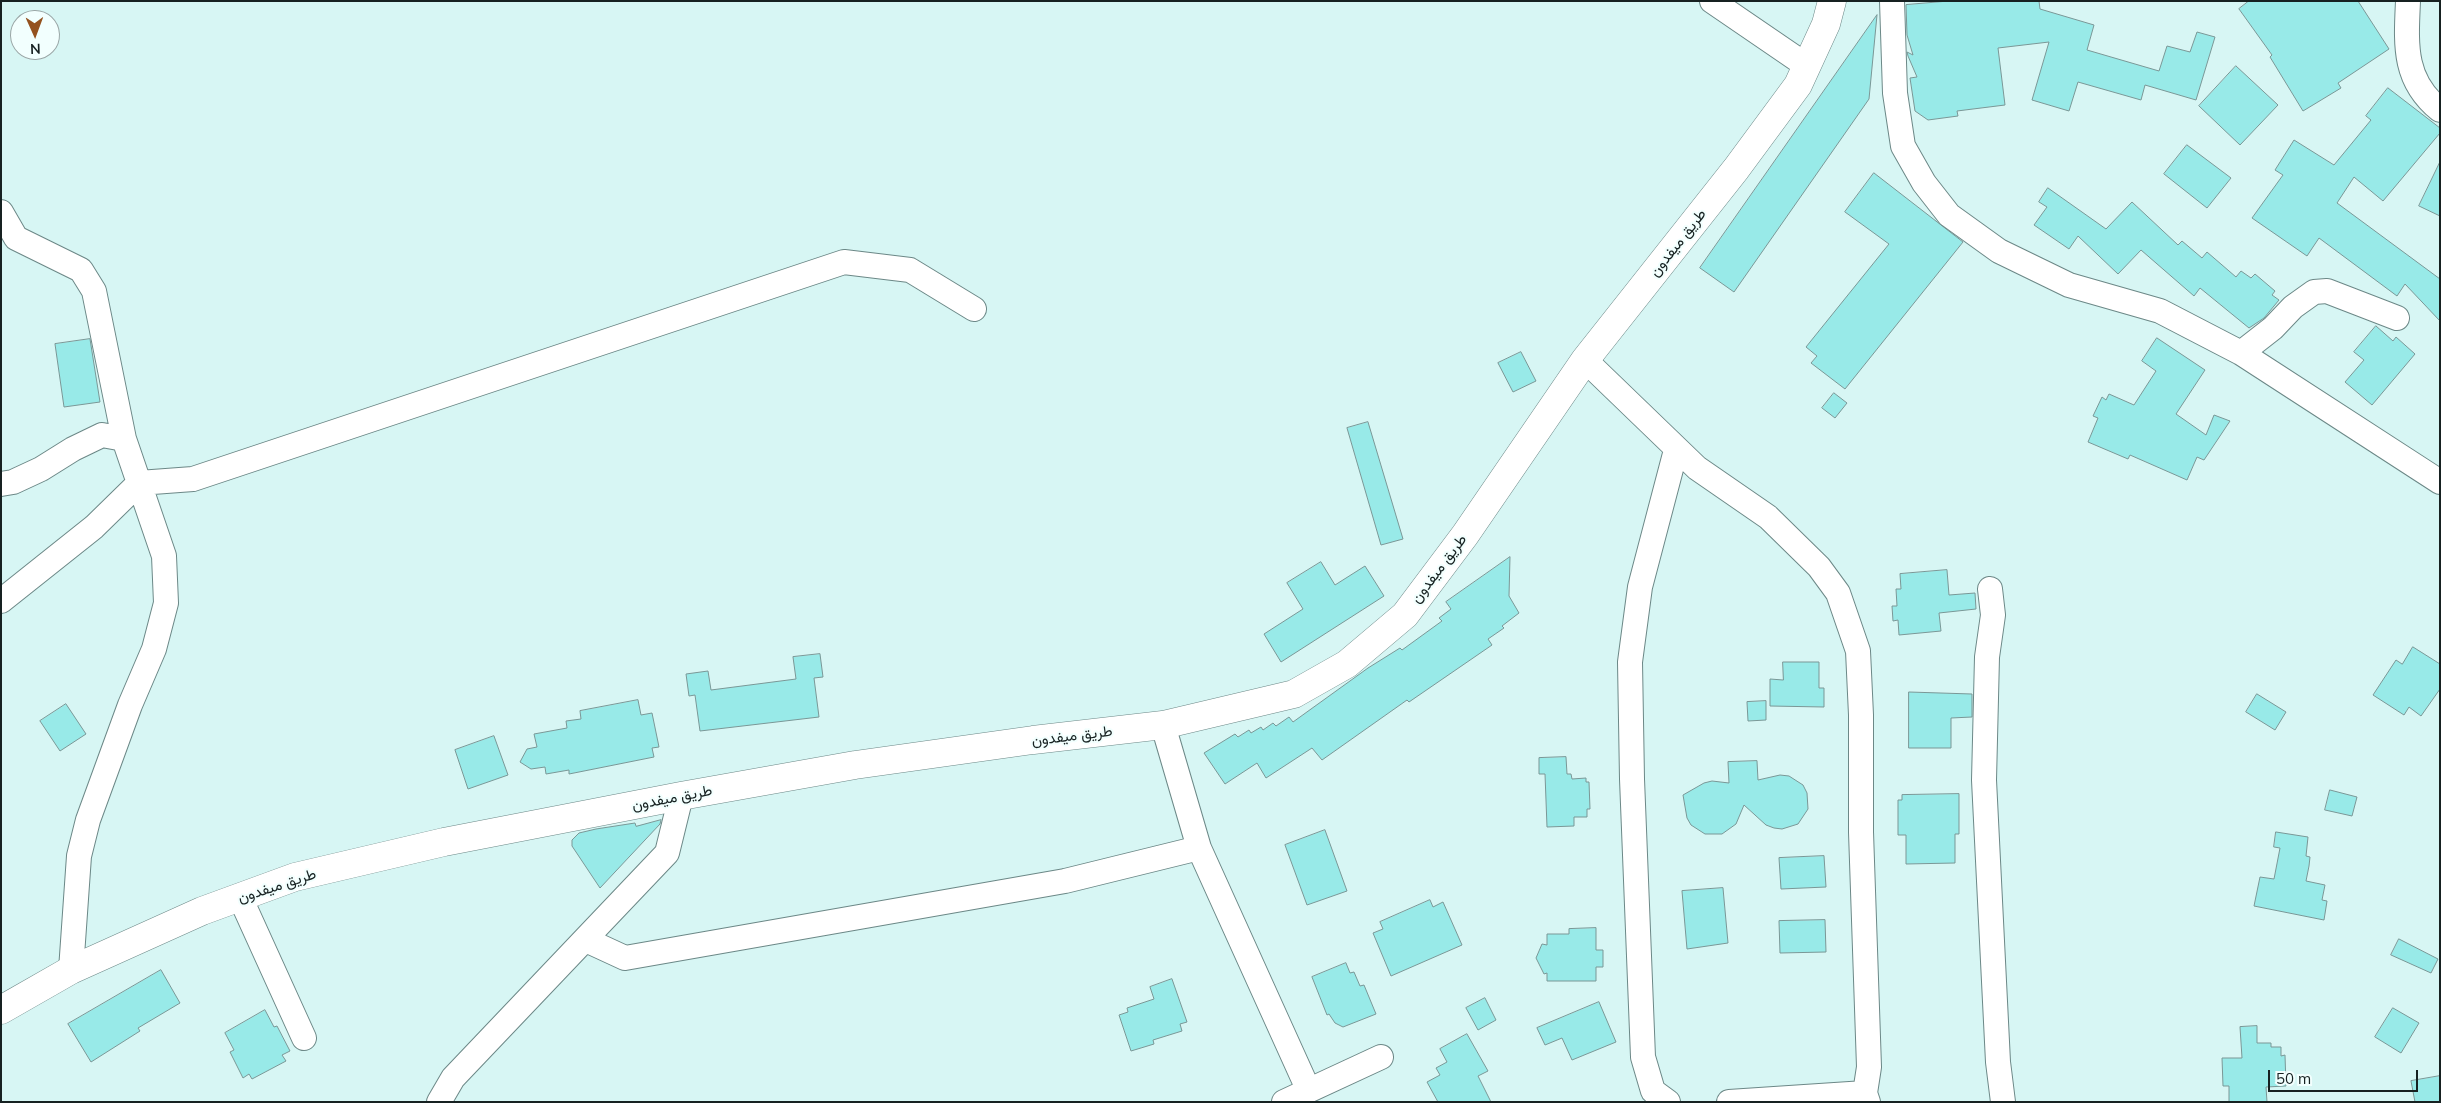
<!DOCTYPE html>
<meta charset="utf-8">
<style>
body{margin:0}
#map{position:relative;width:2441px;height:1103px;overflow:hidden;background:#d7f6f4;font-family:Mulish,sans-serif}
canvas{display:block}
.frame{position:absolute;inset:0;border:2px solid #162121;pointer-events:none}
.north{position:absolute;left:10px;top:10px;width:50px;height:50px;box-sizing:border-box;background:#f2fffe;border:1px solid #9aa6a6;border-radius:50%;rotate:178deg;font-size:14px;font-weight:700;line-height:20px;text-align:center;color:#162121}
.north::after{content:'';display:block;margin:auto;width:18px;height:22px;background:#94521f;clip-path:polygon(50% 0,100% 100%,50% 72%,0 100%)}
.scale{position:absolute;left:2268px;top:1070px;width:150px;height:22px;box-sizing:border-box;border:2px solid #162121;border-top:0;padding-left:6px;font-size:15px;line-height:18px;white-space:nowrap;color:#162121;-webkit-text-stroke:4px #f2fffe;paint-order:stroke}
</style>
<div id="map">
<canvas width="2441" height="1103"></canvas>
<div class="frame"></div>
<div class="north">N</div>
<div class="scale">50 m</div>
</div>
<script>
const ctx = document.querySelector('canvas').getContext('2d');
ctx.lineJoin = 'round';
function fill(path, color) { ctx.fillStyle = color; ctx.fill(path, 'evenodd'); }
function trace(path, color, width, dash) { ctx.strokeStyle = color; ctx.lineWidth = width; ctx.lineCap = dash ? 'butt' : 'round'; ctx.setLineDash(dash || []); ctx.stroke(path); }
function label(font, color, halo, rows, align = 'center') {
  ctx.font = font + ' Mulish,Vazirmatn,sans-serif'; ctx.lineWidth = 4; ctx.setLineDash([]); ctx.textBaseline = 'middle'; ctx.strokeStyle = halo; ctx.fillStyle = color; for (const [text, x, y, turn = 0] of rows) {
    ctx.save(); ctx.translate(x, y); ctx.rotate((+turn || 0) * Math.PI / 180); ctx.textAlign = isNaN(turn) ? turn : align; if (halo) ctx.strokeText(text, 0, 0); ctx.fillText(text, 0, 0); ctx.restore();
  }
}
const building = new Path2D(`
 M 1949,1 L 2039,1 L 2040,9 L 2094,25 L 2087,50 L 2159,71 L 2167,46 L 2190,52 L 2197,32 L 2215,37 L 2196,100 L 2145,85 L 2141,100 L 2078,82 L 2069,111 L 2032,100 L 2049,42 L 1998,48 L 2005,105 L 1957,111 L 1958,116 L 1928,120 L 1915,111 L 1910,78 L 1917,77 L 1908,56 L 1907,52 L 1913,55 L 1907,35 L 1906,5 Z
 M 2249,1 L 2358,1 L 2389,49 L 2338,83 L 2341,88 L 2303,111 L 2270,57 L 2272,55 L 2239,9 Z
 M 1877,15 L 1869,99 L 1734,292 L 1700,268 Z
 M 2236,66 L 2278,105 L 2240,145 L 2199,106 Z
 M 2388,88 L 2440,128 L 2440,133 L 2383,201 L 2354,177 L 2337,203 L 2440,279 L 2440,321 L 2405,284 L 2397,296 L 2319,238 L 2307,256 L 2252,218 L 2283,175 L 2275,170 L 2294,140 L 2334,165 L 2371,120 L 2366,116 Z
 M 2187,145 L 2231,178 L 2207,208 L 2164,174 Z
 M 2440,162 L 2440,216 L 2419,206 Z
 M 1874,173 L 1963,242 L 1845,389 L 1811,363 L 1817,356 L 1806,347 L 1889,244 L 1845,212 Z
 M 2048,188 L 2106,229 L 2132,202 L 2178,245 L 2182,241 L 2202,258 L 2207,252 L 2236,277 L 2241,271 L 2251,278 L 2255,274 L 2275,291 L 2272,295 L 2279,300 L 2264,318 L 2249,328 L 2200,288 L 2194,296 L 2141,250 L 2118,274 L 2078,236 L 2069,249 L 2034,225 L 2047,207 L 2039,202 Z
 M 2376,326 L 2393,341 L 2396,337 L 2415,354 L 2372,405 L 2345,382 L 2364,360 L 2354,352 Z
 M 2157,338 L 2205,370 L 2176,414 L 2206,435 L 2214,415 L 2230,421 L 2204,460 L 2197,457 L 2187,480 L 2130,455 L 2128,459 L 2088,442 L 2098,418 L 2093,416 L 2102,397 L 2106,400 L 2109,394 L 2134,405 L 2156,371 L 2142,361 Z
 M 90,339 L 100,402 L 64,407 L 55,344 Z
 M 1521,352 L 1536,381 L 1513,392 L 1498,363 Z
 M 1834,393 L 1847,403 L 1835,418 L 1822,408 Z
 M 1368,422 L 1403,539 L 1381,545 L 1347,428 Z
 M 1510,557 L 1509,596 L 1519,613 L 1502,626 L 1504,628 L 1488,639 L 1492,645 L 1409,702 L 1407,700 L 1322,760 L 1312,748 L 1266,778 L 1257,763 L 1225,784 L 1204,753 L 1235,734 L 1238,737 L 1249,730 L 1251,733 L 1261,727 L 1263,730 L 1273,723 L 1276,726 L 1289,717 L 1293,722 L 1368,668 L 1400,648 L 1402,650 L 1442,621 L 1439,618 L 1451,609 L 1446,602 Z
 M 1321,562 L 1335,585 L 1365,566 L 1384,596 L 1281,662 L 1264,634 L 1303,609 L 1287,583 Z
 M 1947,570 L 1949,595 L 1975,593 L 1976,609 L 1939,613 L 1941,631 L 1899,635 L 1898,620 L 1893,621 L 1892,606 L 1897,606 L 1896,589 L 1901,589 L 1900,574 Z
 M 2413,647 L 2440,664 L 2440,689 L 2421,716 L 2409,707 L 2404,715 L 2373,695 L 2396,660 L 2402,664 Z
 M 820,654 L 823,677 L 814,678 L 819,717 L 700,731 L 695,695 L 689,696 L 686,674 L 708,671 L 711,690 L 796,679 L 793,657 Z
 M 1783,662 L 1819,662 L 1819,688 L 1824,688 L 1824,707 L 1770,706 L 1770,679 L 1783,680 Z
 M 1909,692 L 1972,694 L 1972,717 L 1951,718 L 1951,748 L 1909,748 Z
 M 2257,694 L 2286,712 L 2275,730 L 2246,712 Z
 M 638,700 L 641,715 L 652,713 L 659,747 L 652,748 L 654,757 L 569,774 L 569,770 L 546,774 L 545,767 L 531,769 L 520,762 L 527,749 L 537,747 L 534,734 L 567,728 L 566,721 L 581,719 L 580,711 Z
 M 1766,701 L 1766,720 L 1748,721 L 1747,702 Z
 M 66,704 L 86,734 L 60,751 L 40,721 Z
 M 494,736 L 508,775 L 468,789 L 455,750 Z
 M 1566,757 L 1567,774 L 1571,774 L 1572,779 L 1586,778 L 1586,782 L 1589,782 L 1590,809 L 1587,809 L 1587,817 L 1574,817 L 1574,826 L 1547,827 L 1545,774 L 1539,774 L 1539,758 Z
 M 1757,761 L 1758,780 L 1780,775 L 1789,776 L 1803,785 L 1807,793 L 1808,809 L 1798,824 L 1782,829 L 1774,828 L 1766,825 L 1744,805 L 1736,824 L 1722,834 L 1705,834 L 1691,825 L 1687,818 L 1683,795 L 1704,783 L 1712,781 L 1729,783 L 1728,762 Z
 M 2330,790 L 2357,797 L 2352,816 L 2325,810 Z
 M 1959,794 L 1959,834 L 1955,834 L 1955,863 L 1906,864 L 1906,835 L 1898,835 L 1898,800 L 1902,800 L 1902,795 Z
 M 661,820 L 660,824 L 600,888 L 572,846 L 572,840 L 579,833 L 596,829 L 635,823 L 636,826 Z
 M 1325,830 L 1347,891 L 1307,905 L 1285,845 Z
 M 2276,832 L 2308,837 L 2306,856 L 2310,857 L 2309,866 L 2306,881 L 2325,885 L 2322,900 L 2327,901 L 2324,920 L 2254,906 L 2260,877 L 2274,879 L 2280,848 L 2274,847 Z
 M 1824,856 L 1826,887 L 1781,889 L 1779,858 Z
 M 1723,888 L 1728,943 L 1687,949 L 1682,891 Z
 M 1430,900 L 1433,907 L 1443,902 L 1462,945 L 1391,976 L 1373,933 L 1383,929 L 1380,922 Z
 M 1825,920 L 1826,952 L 1780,953 L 1779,921 Z
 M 1596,928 L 1596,950 L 1603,950 L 1603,967 L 1596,967 L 1596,981 L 1547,981 L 1547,973 L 1544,974 L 1536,958 L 1542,944 L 1547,945 L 1547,934 L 1569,934 L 1569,929 Z
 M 2399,939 L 2438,959 L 2431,973 L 2391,955 Z
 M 1346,963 L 1350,973 L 1354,972 L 1360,986 L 1364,985 L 1376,1014 L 1343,1027 L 1335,1023 L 1329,1014 L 1327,1015 L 1312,977 Z
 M 161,970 L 180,1003 L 138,1028 L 140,1031 L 91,1062 L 68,1024 Z
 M 1172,979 L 1187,1022 L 1180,1024 L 1182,1031 L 1153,1040 L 1154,1044 L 1131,1051 L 1119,1015 L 1128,1012 L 1127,1008 L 1154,999 L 1150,987 Z
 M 1485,998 L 1496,1020 L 1478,1030 L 1466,1008 Z
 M 1599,1002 L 1616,1042 L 1572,1060 L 1562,1038 L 1545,1045 L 1537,1028 Z
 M 2393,1008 L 2419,1023 L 2401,1053 L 2375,1037 Z
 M 265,1010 L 274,1027 L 277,1026 L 290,1051 L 282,1055 L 286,1061 L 252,1079 L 249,1074 L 243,1078 L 230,1052 L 234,1050 L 225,1033 Z
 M 2257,1026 L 2257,1043 L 2271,1043 L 2271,1047 L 2281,1047 L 2281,1056 L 2285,1055 L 2286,1086 L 2266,1087 L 2267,1102 L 2229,1102 L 2229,1086 L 2223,1086 L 2222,1058 L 2242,1058 L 2240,1027 Z
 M 1467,1034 L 1488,1071 L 1478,1076 L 1491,1102 L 1438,1102 L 1427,1082 L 1440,1075 L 1436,1068 L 1447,1062 L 1440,1049 Z
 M 2440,1076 L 2440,1102 L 2415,1102 L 2411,1081 Z`);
const minor = new Path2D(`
 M 1712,1 L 1807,66
 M 1892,1 L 1895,93 L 1903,146 L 1924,183 L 1949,215 L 1999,251 L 2069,285 L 2160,311 L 2241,353 L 2440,482
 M 2408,1 C 2406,45 2403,80 2440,110
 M 1,212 L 16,238 L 81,270 L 94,291 L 124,439 L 164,556 L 166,603 L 154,649 L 130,705 L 88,820 L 79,856 L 71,970
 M 2241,353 L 2273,328 L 2293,307 L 2314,292 L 2327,291 L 2397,318
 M 1585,360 L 1697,468 L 1768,517 L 1819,567 L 1838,593 L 1858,651 L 1861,715 L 1861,832 L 1869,1067 L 1865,1093 L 1868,1102
 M 1,484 L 13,482 L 41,469 L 73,449 L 102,435 L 124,439
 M 1990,589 L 1993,615 L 1987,657 L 1984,780 L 1998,1062 L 2003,1102
 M 1,601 L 94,527 L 139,483 L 193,479 L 844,262 L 910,270 L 974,309
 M 1163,725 L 1199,848 L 1308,1089
 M 240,897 L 304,1038
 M 586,940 L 625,958 L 1065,881 L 1199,848
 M 439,1102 L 453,1078 L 667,853 L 681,796
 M 1284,1102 L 1381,1057
 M 1668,1102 L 1653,1091 L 1643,1057 L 1632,779 L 1630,662 L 1640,587 L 1676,450
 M 1729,1102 L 1865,1093`);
const major = new Path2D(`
 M 1,1010 L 71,970 L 202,911 L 295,877 L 444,842 L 681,796 L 855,765 L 1033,740 L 1163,725 L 1294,694 L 1347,664 L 1405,615 L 1465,535 L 1585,360 L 1736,169 L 1798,85 L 1826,24 L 1832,1`);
const streetNames = [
 ["طريق ميفدون",1678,243,-52],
 ["طريق ميفدون",1439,569,-53],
 ["طريق ميفدون",1072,736,-7],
 ["طريق ميفدون",672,798,-11],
 ["طريق ميفدون",277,886,-18]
];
fill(building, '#98eae8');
trace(building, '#7a9796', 1);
trace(minor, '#6c8887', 26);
trace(major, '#6c8887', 29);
trace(minor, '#fff', 24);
trace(major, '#fff', 28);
label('15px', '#162121', '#f2fffe', streetNames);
</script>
